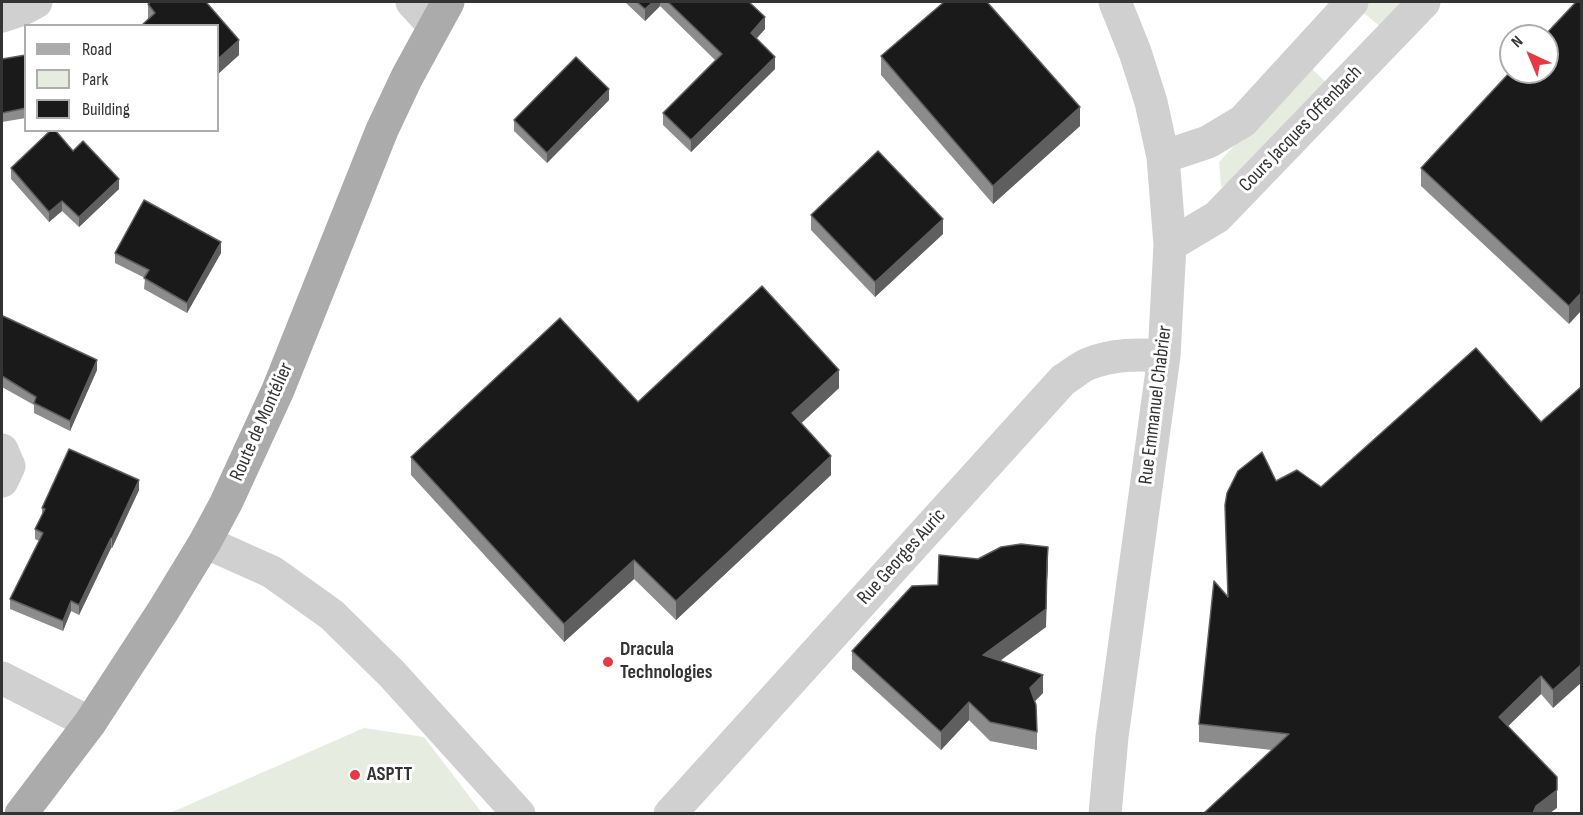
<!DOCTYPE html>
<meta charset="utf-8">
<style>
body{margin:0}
#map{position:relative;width:1583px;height:815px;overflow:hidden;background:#fff;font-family:"Sofia Sans Condensed",sans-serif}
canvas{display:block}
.frame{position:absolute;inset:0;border:3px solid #333;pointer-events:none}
.legend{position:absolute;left:24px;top:24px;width:195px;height:108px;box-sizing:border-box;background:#fff;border:2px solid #adadad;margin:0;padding:8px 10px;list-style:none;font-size:18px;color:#333}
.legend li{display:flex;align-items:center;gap:12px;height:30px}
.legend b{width:30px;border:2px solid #adadad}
.north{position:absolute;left:1499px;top:24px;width:60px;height:60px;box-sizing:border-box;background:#fff;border:2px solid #adadad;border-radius:50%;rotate:316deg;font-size:16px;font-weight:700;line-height:24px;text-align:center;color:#333}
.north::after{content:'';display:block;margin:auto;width:21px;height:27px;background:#e63946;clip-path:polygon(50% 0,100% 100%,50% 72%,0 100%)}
</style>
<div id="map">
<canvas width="1583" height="815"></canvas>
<div class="frame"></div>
<ul class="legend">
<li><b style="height:8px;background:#ababab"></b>Road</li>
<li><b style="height:16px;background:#e6ecdf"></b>Park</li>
<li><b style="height:16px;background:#1a1a1a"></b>Building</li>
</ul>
<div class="north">N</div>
</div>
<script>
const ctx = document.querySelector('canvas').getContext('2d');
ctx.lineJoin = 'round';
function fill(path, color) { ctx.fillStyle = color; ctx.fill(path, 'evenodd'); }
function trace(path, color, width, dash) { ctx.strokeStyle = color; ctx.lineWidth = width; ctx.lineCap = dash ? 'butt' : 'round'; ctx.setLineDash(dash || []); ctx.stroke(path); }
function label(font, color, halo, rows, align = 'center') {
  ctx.font = font + ' "Sofia Sans Condensed",sans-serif'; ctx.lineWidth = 6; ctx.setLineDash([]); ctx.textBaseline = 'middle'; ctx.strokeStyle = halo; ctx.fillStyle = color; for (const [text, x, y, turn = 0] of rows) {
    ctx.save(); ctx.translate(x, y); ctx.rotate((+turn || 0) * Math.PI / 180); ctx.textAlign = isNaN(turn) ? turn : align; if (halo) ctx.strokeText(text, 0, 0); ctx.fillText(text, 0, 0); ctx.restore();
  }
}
const green = new Path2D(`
 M 1368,2 L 1405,2 L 1381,27 L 1360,10 Z
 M 1309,66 L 1329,85 L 1237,181 L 1221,187 L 1219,162 Z
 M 364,728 L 424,737 L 482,813 L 170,813 Z`);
const minor = new Path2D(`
 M 412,2 L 434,26
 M 2,16 L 23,9 L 36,2
 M 1163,157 L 1208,142 L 1243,121 L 1352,2
 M 1170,245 L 1217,217 L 1424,2
 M 2,450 L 9,466 L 2,481
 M 205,542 L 272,572 L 332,615 L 392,674 L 519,814
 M 2,678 L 90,723
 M 670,814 L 1063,380 C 1071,375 1079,368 1088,364 C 1113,354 1138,354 1164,356
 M 1105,814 L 1112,737 L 1164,356 L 1170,245 L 1163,157 L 1151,102 L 1135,52 L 1115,2`);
const major = new Path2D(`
 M 21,814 L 90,723 L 163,611 L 205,542 L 226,503 L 278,390 L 382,130 L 407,77 L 448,2`);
const wall = new Path2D(`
 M 151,2 L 206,2 L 239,40 L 239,55 L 218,74 L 218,26 L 143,26 L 143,24 L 148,19 L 148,4 Z
 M 625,2 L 749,2 L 765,29 L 756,38 L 775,69 L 691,152 L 663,125 L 663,113 L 715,60 L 660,6 L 645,21 Z
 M 1576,2 L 1569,324 L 1421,186 L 1421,168 Z
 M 26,55 L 26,118 L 2,122 L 2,59 Z
 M 881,56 L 1080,126 L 993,204 L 881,75 Z
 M 609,100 L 547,163 L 514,131 L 514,120 Z
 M 11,168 L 119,189 L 79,227 L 62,211 L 49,222 L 11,179 Z
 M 811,215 L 943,234 L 875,297 L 811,230 Z
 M 115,253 L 221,253 L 187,313 L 144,289 L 145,278 L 115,263 Z
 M 2,317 L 97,370 L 70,431 L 34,413 L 34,405 L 2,387 Z
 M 1581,387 L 1553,708 L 1541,694 L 1508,726 L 1557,808 L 1272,750 L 1199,742 L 1199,724 L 1228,597 L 1225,505 L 1276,481 L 1321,487 L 1541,422 Z
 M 839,388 L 801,423 L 831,475 L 676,620 L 634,579 L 564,642 L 411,475 L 411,457 L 638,402 Z
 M 139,490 L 112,548 L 111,548 L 79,615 L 71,611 L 63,631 L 10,609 L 10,599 L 39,541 L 35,539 L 35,529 L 42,515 L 42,508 Z
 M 1048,566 L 1047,580 L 1046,627 L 1000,661 L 1043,693 L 1035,701 L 1037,732 L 1037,750 L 990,741 L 969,720 L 941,750 L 852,669 L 852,651 L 938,585 Z`);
const shadedWall = new Path2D(`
 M 653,2 L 660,2 L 660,6 L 645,21 L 645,9 Z
 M 765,17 L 765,29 L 751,45 L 751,33 Z
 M 239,40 L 239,55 L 218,74 L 218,59 Z
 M 775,57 L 775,69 L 691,152 L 691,140 Z
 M 609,89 L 609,100 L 547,163 L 547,153 Z
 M 1080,107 L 1080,126 L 993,204 L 993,186 Z
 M 119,179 L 119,189 L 79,227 L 79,217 Z
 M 62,201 L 62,211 L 49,222 L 49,212 Z
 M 943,219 L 943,234 L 875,297 L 875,282 Z
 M 221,242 L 221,253 L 187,313 L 187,303 Z
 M 1581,293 L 1581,311 L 1569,324 L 1569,306 Z
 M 97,360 L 97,370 L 70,431 L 70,421 Z
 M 839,370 L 839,388 L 792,432 L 792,413 Z
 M 831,456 L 831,475 L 676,620 L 676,601 Z
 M 139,480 L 139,490 L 112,548 L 112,538 Z
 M 111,538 L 111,548 L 79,615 L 79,605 Z
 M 1048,547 L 1048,566 L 1047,580 L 1046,627 L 983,673 L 983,655 L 1047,562 Z
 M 634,560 L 634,579 L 564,642 L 564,624 Z
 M 71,601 L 71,611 L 63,631 L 63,621 Z
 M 1581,665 L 1581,683 L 1553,708 L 1553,690 Z
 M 1043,675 L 1043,693 L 1030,706 L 1030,688 Z
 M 1541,676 L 1541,694 L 1499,735 L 1499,717 Z
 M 969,702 L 969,720 L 941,750 L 941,732 Z
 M 1557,790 L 1557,808 L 1550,813 L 1533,813 L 1536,806 Z`);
const building = new Path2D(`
 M 151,2 L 206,2 L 239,40 L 218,59 L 218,26 L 145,26 L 143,24 L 155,13 L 148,4 Z
 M 637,2 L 653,2 L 645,9 Z
 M 668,2 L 749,2 L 765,17 L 751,33 L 775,57 L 691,140 L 663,113 L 722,54 Z
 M 944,2 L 987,2 L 1080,107 L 993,186 L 881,56 Z
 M 1576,2 L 1581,2 L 1581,293 L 1569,306 L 1421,168 L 1511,71 L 1547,72 L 1547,36 L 1544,36 Z
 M 26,55 L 26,108 L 2,113 L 2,59 Z
 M 576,57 L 609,89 L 547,153 L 514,120 Z
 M 51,130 L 55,130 L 73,151 L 83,141 L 119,179 L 79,217 L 62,201 L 49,212 L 11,168 Z
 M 878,151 L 943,219 L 875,282 L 811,215 Z
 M 144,200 L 221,242 L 187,303 L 144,278 L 149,270 L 115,253 Z
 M 762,286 L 839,370 L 792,413 L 831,456 L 676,601 L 634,560 L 564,624 L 411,457 L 560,318 L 638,402 Z
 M 3,316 L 97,360 L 70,421 L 34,403 L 36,397 L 2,376 L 2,317 Z
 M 1476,348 L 1541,422 L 1581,387 L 1581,665 L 1553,690 L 1541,676 L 1499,717 L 1557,777 L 1557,790 L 1536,806 L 1533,813 L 1204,813 L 1289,734 L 1199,724 L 1214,581 L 1228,597 L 1225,505 L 1227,493 L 1238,471 L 1262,452 L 1276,481 L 1297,470 L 1321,487 Z
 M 69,449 L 139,480 L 112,538 L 111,538 L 79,605 L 71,601 L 63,621 L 10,599 L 43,533 L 35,529 L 45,509 L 42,508 Z
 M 1021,544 L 1048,547 L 1047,562 L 1046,609 L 983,655 L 1043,675 L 1030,688 L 1036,705 L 1037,732 L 990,722 L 969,702 L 941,732 L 852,651 L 912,586 L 938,585 L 939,555 L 978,559 L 1001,547 Z`);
const markers = [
 [608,662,6,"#e63946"],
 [355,775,6,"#e63946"]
];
const streetNames = [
 ["Cours Jacques Offenbach",1301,129,-46],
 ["Rue Emmanuel Chabrier",1156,405,-83],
 ["Route de Montélier",262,422,-66],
 ["Rue Georges Auric",902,557,-48]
];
const poiNames = [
 ["Dracula",620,650],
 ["Technologies",620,673],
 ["ASPTT",367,775]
];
fill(green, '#e6ecdf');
trace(minor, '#d0d0d0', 33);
trace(major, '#ababab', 33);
fill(wall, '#8c8c8c');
fill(shadedWall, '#5f5f5f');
fill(building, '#1a1a1a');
trace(building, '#5f5f5f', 1.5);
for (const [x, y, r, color] of markers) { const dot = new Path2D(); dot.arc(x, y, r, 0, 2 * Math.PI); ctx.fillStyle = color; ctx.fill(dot); trace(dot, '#fff', 2); }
label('20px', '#333', '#fff', streetNames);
label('bold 20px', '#333', '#fff', poiNames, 'left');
</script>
